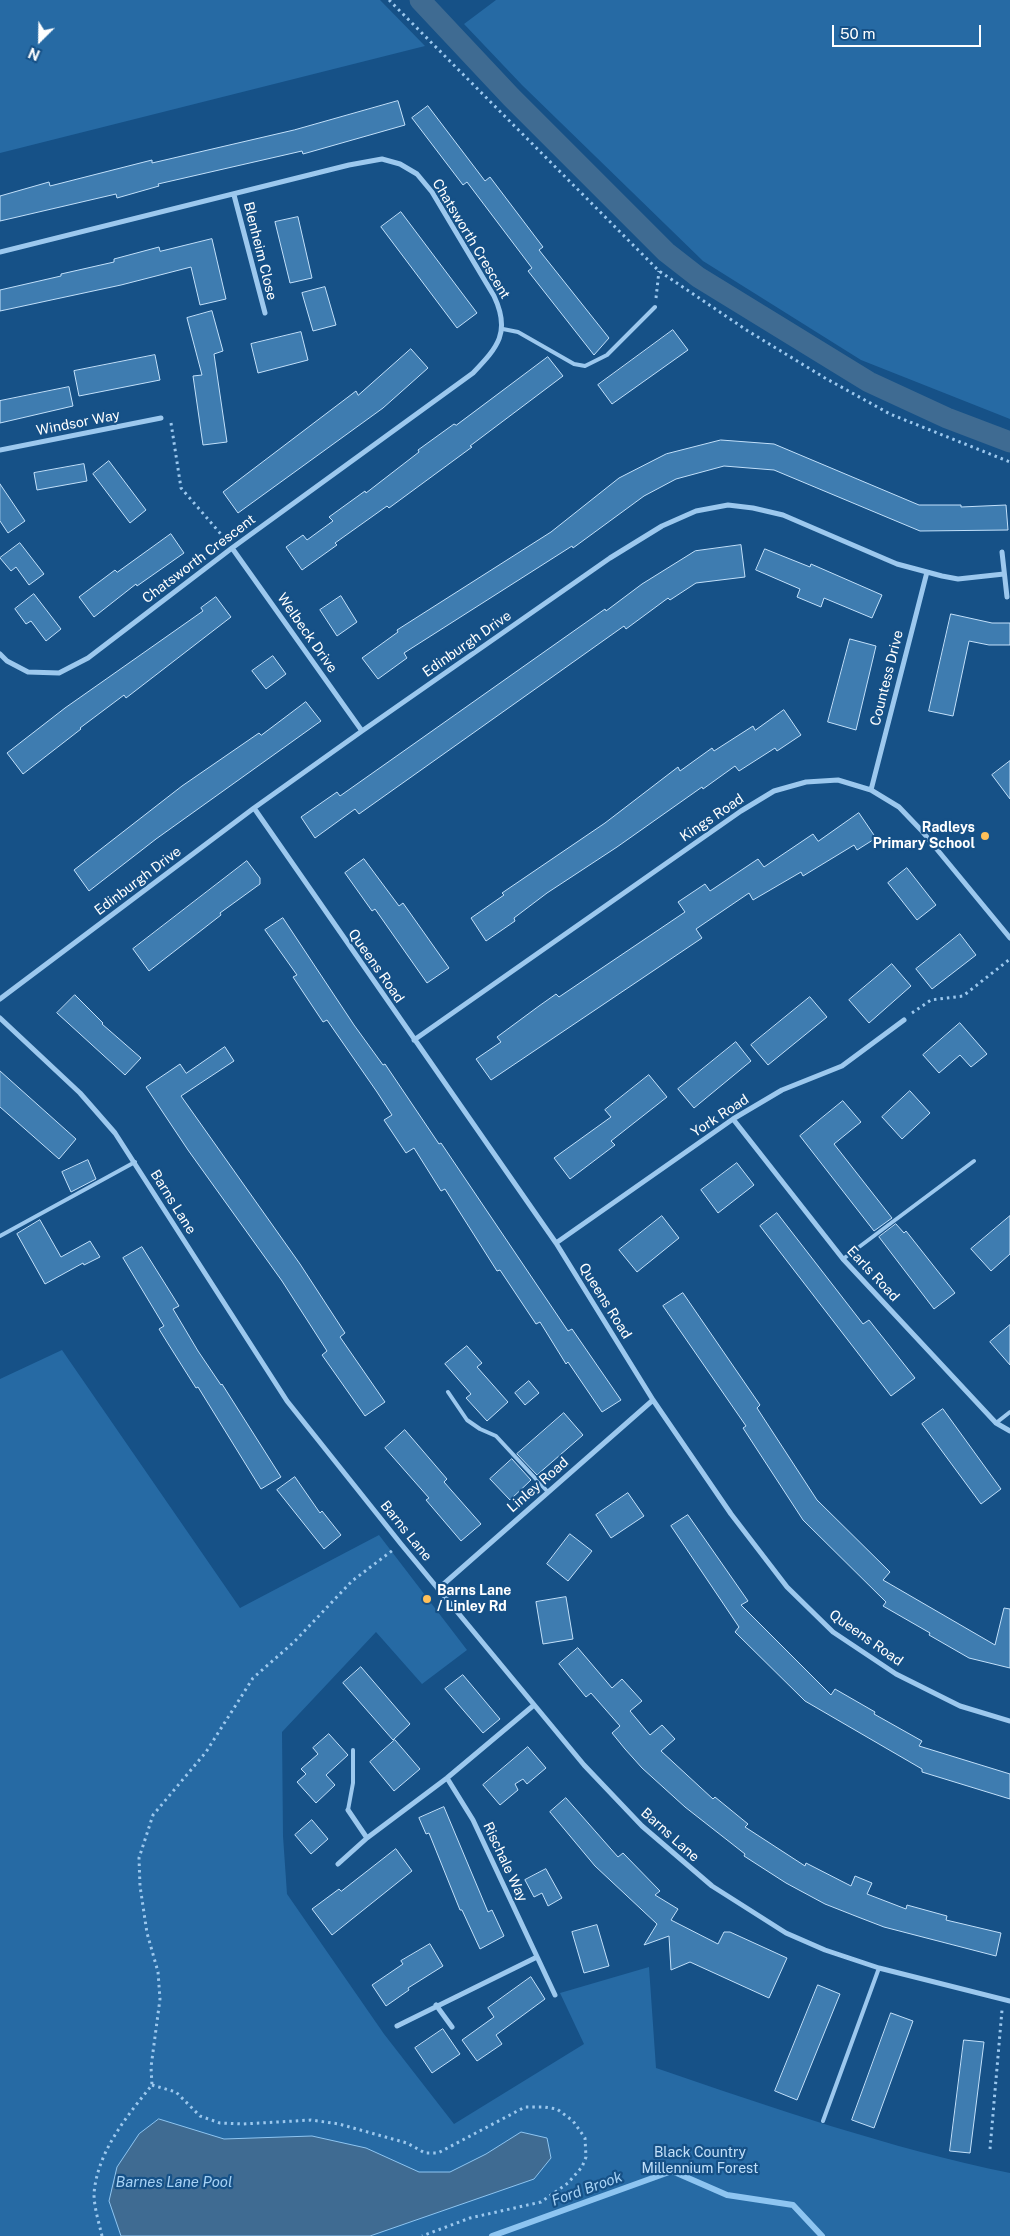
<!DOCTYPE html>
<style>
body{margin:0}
#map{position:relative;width:1010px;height:2236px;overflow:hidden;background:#165187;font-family:"Public Sans",sans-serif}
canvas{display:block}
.north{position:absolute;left:15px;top:15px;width:50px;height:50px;-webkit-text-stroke:4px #165187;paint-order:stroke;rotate:203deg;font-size:14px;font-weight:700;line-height:20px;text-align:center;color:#fff}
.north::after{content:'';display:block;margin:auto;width:18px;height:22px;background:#fff;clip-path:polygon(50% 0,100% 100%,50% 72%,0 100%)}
.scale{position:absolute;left:832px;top:25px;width:149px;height:22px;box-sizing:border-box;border:2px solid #fff;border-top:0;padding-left:6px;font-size:15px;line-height:18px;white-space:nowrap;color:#fff;-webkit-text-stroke:4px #165187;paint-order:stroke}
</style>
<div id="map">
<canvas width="1010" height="2236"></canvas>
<div class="north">N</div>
<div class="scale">50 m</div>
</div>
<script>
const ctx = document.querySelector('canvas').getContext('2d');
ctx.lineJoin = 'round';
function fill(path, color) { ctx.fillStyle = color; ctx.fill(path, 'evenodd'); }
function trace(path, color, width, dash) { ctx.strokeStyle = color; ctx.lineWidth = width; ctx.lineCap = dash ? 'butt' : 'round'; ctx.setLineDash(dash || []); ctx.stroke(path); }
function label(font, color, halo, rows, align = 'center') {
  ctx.font = font + ' "Public Sans",sans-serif'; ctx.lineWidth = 4.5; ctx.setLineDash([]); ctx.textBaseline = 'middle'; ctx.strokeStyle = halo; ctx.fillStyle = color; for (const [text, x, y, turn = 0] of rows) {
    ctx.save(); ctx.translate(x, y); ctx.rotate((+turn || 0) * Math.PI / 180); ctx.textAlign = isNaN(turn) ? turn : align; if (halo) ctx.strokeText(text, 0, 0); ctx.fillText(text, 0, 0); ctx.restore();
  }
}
const green = new Path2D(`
 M 0,0 L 380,0 L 425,46 L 0,153 Z
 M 496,0 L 1010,0 L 1010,419 L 861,360 L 703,261 L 522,85 L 464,24 Z
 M 62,1350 L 240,1608 L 379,1535 L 467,1650 L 422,1684 L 376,1632 L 282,1732 L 283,1836 L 287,1894 L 384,2034 L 454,2124 L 584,2044 L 560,1993 L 649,1967 L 656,2068 C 773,2108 889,2148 1010,2173 L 1010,2236 L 0,2236 L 0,1379 Z`);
const water = new Path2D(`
 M 159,2119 L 224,2139 L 312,2136 L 366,2148 L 419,2172 L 450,2172 L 486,2154 L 521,2132 L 547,2138 L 551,2158 L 534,2179 L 370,2236 L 121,2236 L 109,2201 L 117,2167 L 139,2134 Z`);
const stream = new Path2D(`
 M 492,2236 L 672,2171 L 727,2195 L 793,2205 L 822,2236`);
const canal = new Path2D(`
 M 420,0 L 511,97 L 666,252 L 698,277 L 869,382 L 947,418 L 1010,442`);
const building = new Path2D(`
 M 398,101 L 405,125 L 303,154 L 302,151 L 158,184 L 159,186 L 117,198 L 116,194 L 0,221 L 0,196 L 49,182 L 50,186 L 152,160 L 152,163 L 294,130 Z
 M 428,106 L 485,181 L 490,177 L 543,247 L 539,250 L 609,338 L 594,355 L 528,271 L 532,268 L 467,182 L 463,185 L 412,118 Z
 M 401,212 L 477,313 L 457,328 L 381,227 Z
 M 298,217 L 312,278 L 290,283 L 275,222 Z
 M 212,239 L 226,299 L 200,305 L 191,267 L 121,285 L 0,311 L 0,290 L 61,276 L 61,274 L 114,262 L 114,259 L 159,247 L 160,251 Z
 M 325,287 L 336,325 L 313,331 L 302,293 Z
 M 212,311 L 223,351 L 214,354 L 227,442 L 203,445 L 193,376 L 202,375 L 187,318 Z
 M 673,330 L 688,350 L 612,404 L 598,385 Z
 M 301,332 L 308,360 L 258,373 L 251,344 Z
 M 411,349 L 428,368 L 383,408 L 238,513 L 223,492 L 356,391 L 358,395 Z
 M 155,355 L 160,380 L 79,396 L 74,371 Z
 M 548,357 L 563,376 L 470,446 L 472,447 L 389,508 L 387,506 L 335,543 L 337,545 L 302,570 L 286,547 L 303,535 L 307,540 L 333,521 L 329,517 L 365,491 L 366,493 L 419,452 L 418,450 L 454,424 L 456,425 Z
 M 69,387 L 73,406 L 0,423 L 0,401 Z
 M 721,440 L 774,444 L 919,505 L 961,505 L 961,507 L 1006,505 L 1008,530 L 920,531 L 774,470 L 724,466 L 676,479 L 644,496 L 573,548 L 572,546 L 404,653 L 407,658 L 378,679 L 362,658 L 398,632 L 397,630 L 551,532 L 619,478 L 666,454 Z
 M 109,461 L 146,510 L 130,523 L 93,474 Z
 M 84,464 L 87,481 L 37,490 L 34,473 Z
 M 0,484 L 25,521 L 8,533 L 0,521 Z
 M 171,534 L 184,553 L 137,586 L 136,584 L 94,617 L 79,597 L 115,570 L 117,572 Z
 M 20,543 L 44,574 L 29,585 L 16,567 L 11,571 L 0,558 Z
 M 741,545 L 745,577 L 696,583 L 670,600 L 668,598 L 626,629 L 624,626 L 359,814 L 355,809 L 315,838 L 301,817 L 337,792 L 340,796 L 605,609 L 606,611 L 642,584 L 695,551 Z
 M 765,549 L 810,567 L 811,564 L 882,595 L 872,618 L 824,598 L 821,607 L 797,597 L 800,589 L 756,570 Z
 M 34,594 L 61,629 L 46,641 L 31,621 L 26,624 L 15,609 Z
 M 341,596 L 357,622 L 337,636 L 320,610 Z
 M 216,597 L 231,617 L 126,698 L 124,695 L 80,728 L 81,729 L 23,774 L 7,753 L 65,708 L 203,611 L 201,608 Z
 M 951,614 L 992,623 L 1010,623 L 1010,645 L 989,645 L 969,641 L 953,716 L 929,711 Z
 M 850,639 L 876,646 L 856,730 L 828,722 Z
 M 273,656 L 286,674 L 266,689 L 252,671 Z
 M 306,702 L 321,721 L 156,839 L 89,891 L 74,870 L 182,786 L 259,733 L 261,735 Z
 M 784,710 L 801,735 L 777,751 L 775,748 L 739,771 L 735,766 L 703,789 L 702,787 L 617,847 L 547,893 L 514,918 L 515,921 L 486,941 L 471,918 L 504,895 L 502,893 L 605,823 L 678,767 L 680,771 L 712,748 L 714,751 L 753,726 L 755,730 Z
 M 1010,761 L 1010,799 L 992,775 Z
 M 859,813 L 876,838 L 857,850 L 854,845 L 803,876 L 801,872 L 753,900 L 749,893 L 696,929 L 702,938 L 491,1080 L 476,1059 L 501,1042 L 497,1037 L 539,1006 L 556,994 L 559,997 L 685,912 L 678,902 L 705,884 L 710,891 L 758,859 L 764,867 L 813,834 L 818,841 Z
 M 364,859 L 399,906 L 403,903 L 449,968 L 427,983 L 375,909 L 372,911 L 345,873 Z
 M 247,861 L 260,878 L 260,884 L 220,913 L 221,915 L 149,971 L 133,949 Z
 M 907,868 L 936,905 L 917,920 L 888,883 Z
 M 283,918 L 354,1025 L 383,1065 L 385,1064 L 439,1144 L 441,1143 L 568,1331 L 572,1329 L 621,1400 L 602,1412 L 568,1362 L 566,1364 L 540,1322 L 536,1324 L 500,1270 L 497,1271 L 445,1189 L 441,1191 L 414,1148 L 406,1153 L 384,1120 L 392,1115 L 377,1092 L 327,1020 L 323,1022 L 293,977 L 297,975 L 265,930 Z
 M 960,934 L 976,955 L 932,989 L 916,969 Z
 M 892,964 L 911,986 L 869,1023 L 849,1000 Z
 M 75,995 L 103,1023 L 102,1024 L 141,1058 L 125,1075 L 57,1013 Z
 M 810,997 L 827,1017 L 768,1065 L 751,1045 Z
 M 960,1023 L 987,1054 L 971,1067 L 960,1055 L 939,1073 L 923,1055 Z
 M 736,1042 L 751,1061 L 694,1108 L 678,1089 Z
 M 225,1047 L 234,1061 L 181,1096 L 300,1264 L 345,1333 L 340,1337 L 385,1402 L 365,1416 L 322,1355 L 327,1351 L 282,1281 L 188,1150 L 146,1087 L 180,1064 L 186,1073 Z
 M 0,1071 L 76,1139 L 59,1159 L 0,1107 Z
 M 649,1075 L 667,1097 L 611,1141 L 615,1145 L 570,1179 L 554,1158 L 611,1117 L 605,1110 Z
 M 910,1091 L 930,1113 L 902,1139 L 882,1117 Z
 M 843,1101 L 861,1122 L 834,1144 L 892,1218 L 874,1231 L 800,1136 Z
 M 88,1160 L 96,1179 L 71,1192 L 62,1172 Z
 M 737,1163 L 754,1185 L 718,1213 L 701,1190 Z
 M 777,1213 L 863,1324 L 869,1320 L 915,1378 L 891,1396 L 760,1226 Z
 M 662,1216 L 679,1238 L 637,1272 L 619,1250 Z
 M 1010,1216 L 1010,1254 L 991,1271 L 971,1249 Z
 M 40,1220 L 61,1257 L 90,1241 L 100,1257 L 84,1265 L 83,1263 L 45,1284 L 17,1234 Z
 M 896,1224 L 904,1233 L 906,1231 L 955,1293 L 934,1309 L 879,1237 Z
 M 142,1247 L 179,1306 L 173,1309 L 198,1351 L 221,1385 L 222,1384 L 281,1477 L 261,1489 L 198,1387 L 196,1388 L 167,1342 L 159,1329 L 164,1326 L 123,1258 Z
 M 683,1293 L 760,1405 L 757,1408 L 817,1500 L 890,1572 L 883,1580 L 995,1645 L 1004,1608 L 1010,1609 L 1010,1668 L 969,1658 L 929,1635 L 930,1633 L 883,1606 L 886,1602 L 803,1520 L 743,1428 L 746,1426 L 663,1306 Z
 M 1010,1325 L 1010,1365 L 990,1342 Z
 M 467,1346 L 482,1363 L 477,1367 L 508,1402 L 487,1421 L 466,1398 L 471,1394 L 445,1364 Z
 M 529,1381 L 539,1393 L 525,1405 L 515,1393 Z
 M 943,1409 L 1001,1489 L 981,1504 L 922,1424 Z
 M 564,1413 L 583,1435 L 537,1475 L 517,1454 Z
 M 405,1430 L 447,1479 L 444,1482 L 481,1524 L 461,1541 L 426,1500 L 429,1498 L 385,1448 Z
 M 512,1459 L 531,1480 L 510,1500 L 490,1479 Z
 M 295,1477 L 320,1513 L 322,1511 L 341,1535 L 324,1549 L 277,1490 Z
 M 628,1493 L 644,1516 L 611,1538 L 596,1515 Z
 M 688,1515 L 748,1601 L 741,1605 L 831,1695 L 835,1689 L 875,1712 L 874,1714 L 922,1741 L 919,1746 L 1010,1774 L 1010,1799 L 922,1772 L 922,1769 L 805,1701 L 735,1632 L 739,1627 L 671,1526 Z
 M 570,1534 L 592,1551 L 568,1581 L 547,1564 Z
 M 566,1597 L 573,1639 L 543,1644 L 536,1602 Z
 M 578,1648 L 612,1688 L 622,1679 L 642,1701 L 630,1711 L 650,1735 L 662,1725 L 675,1739 L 661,1751 L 713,1799 L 715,1797 L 748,1824 L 745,1827 L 805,1866 L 806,1863 L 851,1886 L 855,1876 L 872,1883 L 867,1894 L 906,1909 L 907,1905 L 947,1916 L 946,1920 L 1001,1933 L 996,1956 L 884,1927 L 858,1917 L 825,1904 L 786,1883 L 744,1856 L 745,1854 L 685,1807 L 642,1768 L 625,1749 L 612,1733 L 620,1726 L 591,1693 L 586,1697 L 559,1664 Z
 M 361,1667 L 410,1724 L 393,1740 L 343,1683 Z
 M 463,1675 L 500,1719 L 483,1733 L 445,1689 Z
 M 329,1734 L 348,1755 L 326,1775 L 335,1785 L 316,1803 L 297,1782 L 306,1774 L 301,1769 L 318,1754 L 313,1748 Z
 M 395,1740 L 420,1769 L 394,1791 L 370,1762 Z
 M 528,1747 L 546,1768 L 527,1784 L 523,1779 L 515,1784 L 518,1790 L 500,1805 L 483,1785 Z
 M 566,1798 L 618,1857 L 623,1853 L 660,1891 L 655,1895 L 678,1909 L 671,1920 L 718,1944 L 724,1932 L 730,1932 L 787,1958 L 769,1998 L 690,1962 L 671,1970 L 669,1936 L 644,1945 L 657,1924 L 595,1866 L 550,1812 Z
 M 444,1807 L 488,1912 L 492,1910 L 504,1936 L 480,1949 L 462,1910 L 460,1910 L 429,1833 L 426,1834 L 419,1818 Z
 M 312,1820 L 328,1839 L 311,1854 L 295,1835 Z
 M 396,1849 L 412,1871 L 332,1935 L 312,1909 L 339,1889 L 341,1891 Z
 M 546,1869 L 562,1898 L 548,1906 L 542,1893 L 534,1897 L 525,1880 Z
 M 597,1925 L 609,1966 L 584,1973 L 572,1932 Z
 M 430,1944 L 443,1966 L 408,1988 L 409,1990 L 386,2006 L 372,1985 L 403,1964 L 401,1961 Z
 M 531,1977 L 545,1999 L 496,2035 L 502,2044 L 477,2061 L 462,2040 L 494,2017 L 488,2008 Z
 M 818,1985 L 840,1994 L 797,2100 L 775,2091 Z
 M 891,2013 L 913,2021 L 874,2128 L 852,2120 Z
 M 443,2029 L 460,2054 L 432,2073 L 415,2048 Z
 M 964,2040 L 984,2042 L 970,2153 L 950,2151 Z`);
const path = new Path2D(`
 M 389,0 L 659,271 L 748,331 L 825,378 L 890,414 L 1010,462
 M 656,298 L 659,271
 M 171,423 L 181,488 L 226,540
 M 912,1013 L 931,1000 L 963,996 L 1010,959
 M 152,2085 L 176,2092 L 200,2116 L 220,2123 L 243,2124 L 311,2120 L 339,2124 L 407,2143 L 425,2153 L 438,2153 L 525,2107 L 544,2107 L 557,2109 L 573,2121 L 585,2138 L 586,2157 L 582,2167 L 568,2183 L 541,2202 L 470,2218 L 422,2236
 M 990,2149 L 1002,2010
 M 102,2236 C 99,2223 94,2207 94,2194 C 97,2152 127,2116 152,2085 L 151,2067 L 160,1999 L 158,1972 L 147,1933 L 140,1886 L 139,1858 L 153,1815 L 206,1752 L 253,1678 L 294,1642 L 352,1581 L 393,1550`);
const service = new Path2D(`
 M 503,329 L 518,332 L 574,364 L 585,366 L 607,355 L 655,307
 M 0,1236 L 135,1162
 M 843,1259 L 974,1161
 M 448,1392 L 467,1420 L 480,1429 L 496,1436 L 547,1491
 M 996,1423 L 1010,1412
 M 348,1810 L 353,1783 L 353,1750
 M 823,2121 L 879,1968`);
const minor = new Path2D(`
 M 234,195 L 265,313
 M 0,252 L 349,165 L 382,159 L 400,164 L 417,174 L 432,192 L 494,296 C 511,332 498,347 473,373 L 232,548 L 88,658 L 59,673 L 28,672 L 7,661 L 0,654
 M 0,450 L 161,418
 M 232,548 L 362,731
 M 1002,552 L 1007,597
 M 871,790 L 927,572
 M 254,808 L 556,1243 L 653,1400 L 731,1514 L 787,1587 L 833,1632 L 896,1674 L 960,1706 L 1010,1721
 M 0,999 L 254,808 L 362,731 L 610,558 L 662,526 L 696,511 L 728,505 L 753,508 L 783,515 L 897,564 L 942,576 L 958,579 L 1004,574
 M 0,1018 L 80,1093 L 115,1133 L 287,1401 L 401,1544 L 584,1765 L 642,1826 L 712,1886 L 786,1933 L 825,1950 L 879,1968 L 1010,2001
 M 414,1040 L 741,811 L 774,791 L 806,782 L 838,780 L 871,790 L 899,807 L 921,830 L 1010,938
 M 733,1119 L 843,1259 L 996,1423 L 1010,1431
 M 556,1243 L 733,1119 L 782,1090 L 842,1066 L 904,1020
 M 438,1589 L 653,1400
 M 447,1778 L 473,1820 L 555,1995
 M 348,1810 L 367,1838
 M 338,1864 L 367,1838 L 447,1778 L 534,1705
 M 436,2005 L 452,2027
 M 397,2026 L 537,1957`);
const markers = [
 [985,836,5,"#ffc059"],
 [427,1599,5,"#ffc059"]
];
const streetNames = [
 ["Chatsworth Crescent",471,239,59],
 ["Blenheim Close",260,251,76],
 ["Windsor Way",78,423,-11],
 ["Chatsworth Crescent",199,559,-37],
 ["Welbeck Drive",307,633,55],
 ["Edinburgh Drive",467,644,-35],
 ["Countess Drive",887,678,-76],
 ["Kings Road",712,818,-34],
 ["Edinburgh Drive",138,881,-37],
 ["Queens Road",376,966,55],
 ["York Road",720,1116,-33],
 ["Barns Lane",173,1202,58],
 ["Earls Road",873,1274,47],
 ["Queens Road",605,1301,58],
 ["Linley Road",538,1485,-41],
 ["Barns Lane",406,1531,51],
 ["Queens Road",866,1638,35],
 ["Barns Lane",670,1835,42],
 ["Rischale Way",505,1862,65]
];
const poiNames = [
 ["Radleys",975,828],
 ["Primary School",975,844],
 ["Barns Lane",437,1591,"left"],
 ["/ Linley Rd",437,1607,"left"]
];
const parkNames = [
 ["Black Country",700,2153],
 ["Millennium Forest",700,2169]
];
const waterNames = [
 ["Barnes Lane Pool",174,2182],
 ["Ford Brook",587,2189,-20]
];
fill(green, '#266aa4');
fill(water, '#3f6b92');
trace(water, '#8ec5f1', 1);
trace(stream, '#8ec5f1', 6);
trace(canal, '#3f6b92', 21);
fill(building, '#3e7cb0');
trace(building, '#c2e0fa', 1);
trace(path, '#9cc8ee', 3, [2.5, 4]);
trace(service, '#9cc8ee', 4);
trace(minor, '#9cc8ee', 5);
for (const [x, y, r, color] of markers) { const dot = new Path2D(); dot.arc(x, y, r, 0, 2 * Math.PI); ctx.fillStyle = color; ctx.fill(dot); trace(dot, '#165187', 2); }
label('14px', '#fff', '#165187', streetNames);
label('bold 14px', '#fff', '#165187', poiNames, 'right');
label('14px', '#c2e0fa', '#165187', parkNames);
label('italic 15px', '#a7d2f5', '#165187', waterNames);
</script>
